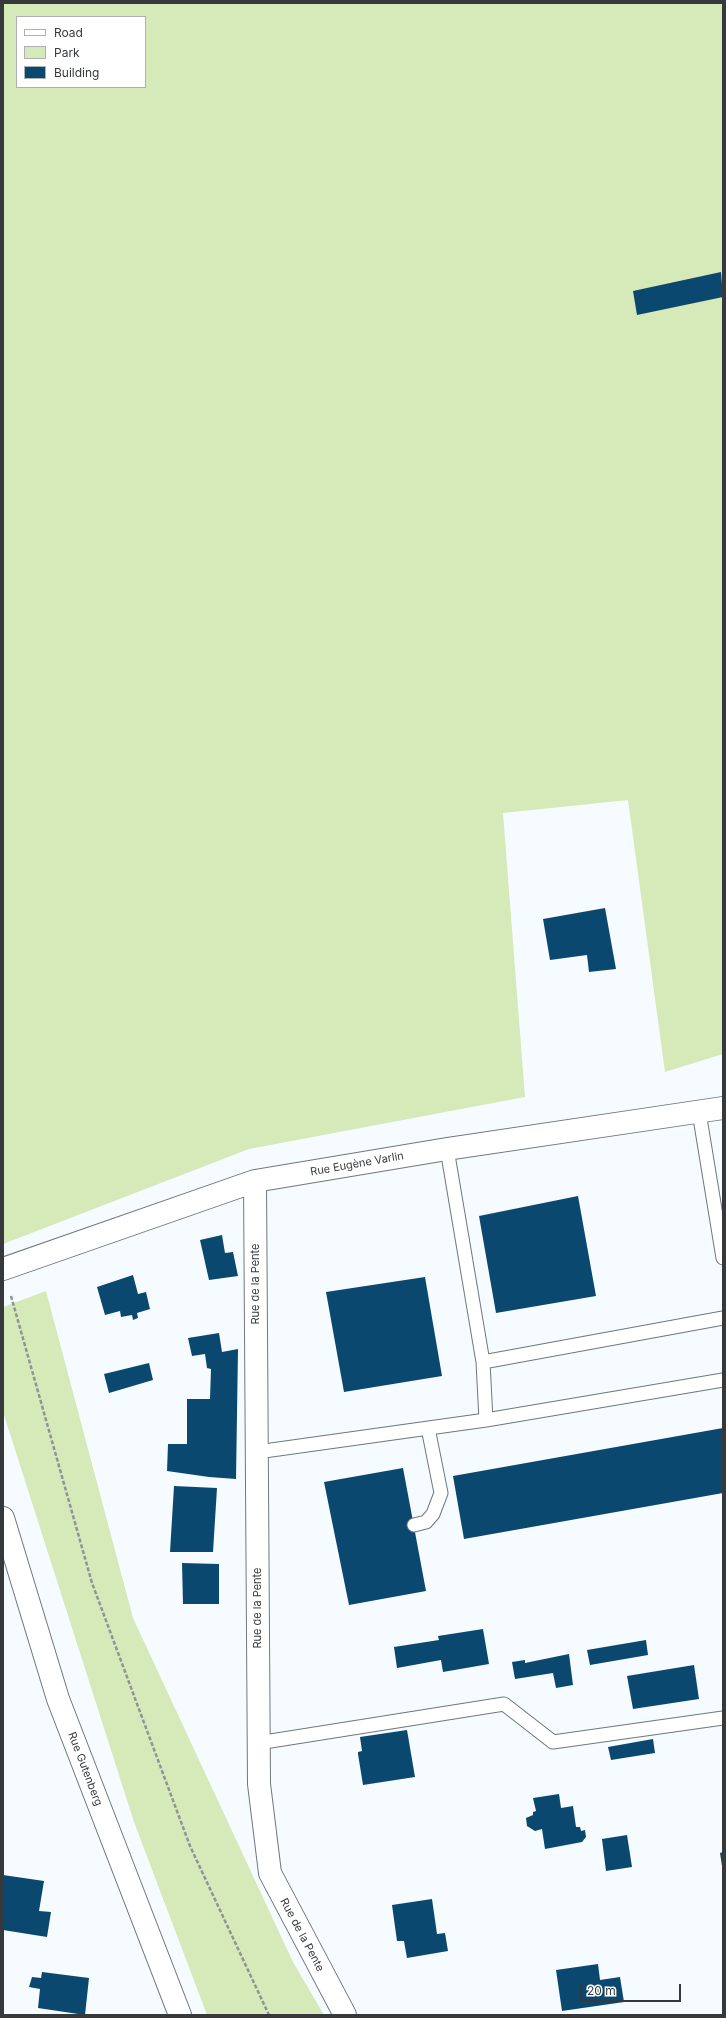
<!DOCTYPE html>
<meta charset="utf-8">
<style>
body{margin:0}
#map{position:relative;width:726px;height:2018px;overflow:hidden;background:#f6fbff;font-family:Inter,sans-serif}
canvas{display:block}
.frame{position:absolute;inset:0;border:4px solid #36393b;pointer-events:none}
.legend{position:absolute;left:16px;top:16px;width:130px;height:72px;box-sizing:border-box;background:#fff;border:1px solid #afb0b1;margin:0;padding:5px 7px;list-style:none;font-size:12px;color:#36393b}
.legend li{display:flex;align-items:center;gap:8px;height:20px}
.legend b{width:20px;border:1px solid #afb0b1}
.scale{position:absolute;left:580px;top:1984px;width:101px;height:18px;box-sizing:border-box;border:2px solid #36393b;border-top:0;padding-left:5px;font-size:12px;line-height:14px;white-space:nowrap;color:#36393b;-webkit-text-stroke:3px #fff;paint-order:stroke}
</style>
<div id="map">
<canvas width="726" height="2018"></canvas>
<div class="frame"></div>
<ul class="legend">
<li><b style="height:5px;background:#fff"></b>Road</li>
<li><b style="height:11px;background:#d5eab8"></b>Park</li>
<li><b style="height:11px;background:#0b486f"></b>Building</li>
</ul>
<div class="scale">20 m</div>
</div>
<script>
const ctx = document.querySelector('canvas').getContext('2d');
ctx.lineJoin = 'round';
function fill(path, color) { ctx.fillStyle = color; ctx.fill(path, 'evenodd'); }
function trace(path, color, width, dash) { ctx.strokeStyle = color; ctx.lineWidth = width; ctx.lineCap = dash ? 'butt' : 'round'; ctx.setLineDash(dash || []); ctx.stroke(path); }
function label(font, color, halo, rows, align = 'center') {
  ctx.font = font + ' Inter,sans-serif'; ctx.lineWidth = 4; ctx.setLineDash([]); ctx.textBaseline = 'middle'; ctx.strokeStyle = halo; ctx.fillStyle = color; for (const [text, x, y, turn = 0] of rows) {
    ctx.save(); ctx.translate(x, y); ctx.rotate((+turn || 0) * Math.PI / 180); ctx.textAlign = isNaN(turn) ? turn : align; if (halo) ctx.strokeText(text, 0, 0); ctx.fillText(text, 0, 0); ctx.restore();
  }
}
const green = new Path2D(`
 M 3,3 L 723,3 L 723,1054 L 665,1072 L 628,800 L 503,813 L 525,1097 L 249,1149 L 3,1244 ZM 17,17 L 145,17 L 145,87 L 17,87 Z
 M 46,1291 L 133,1618 L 293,1962 L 324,2015 L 207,2015 L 134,1822 L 3,1412 L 3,1307 Z`);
const building = new Path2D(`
 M 721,272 L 723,297 L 637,315 L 633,291 Z
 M 605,908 L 616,969 L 589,972 L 587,955 L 550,960 L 543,919 Z
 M 578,1196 L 596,1296 L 496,1313 L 479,1216 Z
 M 222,1235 L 225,1253 L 233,1252 L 238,1276 L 209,1280 L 200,1240 Z
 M 133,1275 L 138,1294 L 146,1292 L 150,1309 L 137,1313 L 138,1318 L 133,1320 L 132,1315 L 121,1317 L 120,1311 L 105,1315 L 97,1287 Z
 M 425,1277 L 442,1376 L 344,1392 L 326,1292 Z
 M 219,1333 L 222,1352 L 238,1349 L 236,1479 L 209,1477 L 167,1471 L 168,1444 L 187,1444 L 187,1399 L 210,1399 L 211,1369 L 207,1368 L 205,1354 L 192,1356 L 188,1338 Z
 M 149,1363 L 153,1380 L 109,1393 L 104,1374 Z
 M 723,1428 L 723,1493 L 464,1539 L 453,1476 Z
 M 403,1468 L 426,1591 L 349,1605 L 324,1482 Z
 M 174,1486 L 217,1488 L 213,1552 L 170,1552 Z
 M 182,1563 L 219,1564 L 219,1604 L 183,1604 Z
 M 483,1629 L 489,1664 L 443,1672 L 441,1660 L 397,1668 L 394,1647 L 439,1640 L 438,1636 Z
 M 646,1640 L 648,1655 L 590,1665 L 587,1650 Z
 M 569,1654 L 573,1685 L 556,1688 L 553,1673 L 515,1679 L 512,1662 L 525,1660 L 525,1663 Z
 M 694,1665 L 699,1699 L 633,1709 L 627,1676 Z
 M 407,1730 L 415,1777 L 363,1785 L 358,1754 L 358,1752 L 362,1751 L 360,1737 Z
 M 653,1739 L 655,1753 L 611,1760 L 608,1747 Z
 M 559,1794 L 561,1808 L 573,1806 L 576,1827 L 580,1827 L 581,1831 L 585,1830 L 586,1837 L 582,1842 L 545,1849 L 542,1829 L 535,1831 L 527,1826 L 526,1818 L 533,1815 L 533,1812 L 536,1811 L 533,1798 Z
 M 627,1835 L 632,1867 L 606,1871 L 602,1839 Z
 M 723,1852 L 723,1866 L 722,1866 L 720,1853 Z
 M 3,1875 L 44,1881 L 39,1911 L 51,1912 L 47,1937 L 3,1930 Z
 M 432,1899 L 437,1934 L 445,1933 L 448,1951 L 407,1958 L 404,1941 L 397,1941 L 392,1905 Z
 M 598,1964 L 600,1980 L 620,1977 L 624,2002 L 562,2011 L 556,1970 Z
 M 42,1972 L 89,1978 L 85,2015 L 38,2008 L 40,1989 L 29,1987 L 32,1977 L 41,1978 Z`);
const path = new Path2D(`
 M 11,1296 L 92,1583 L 190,1846 L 269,2015`);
const lane = new Path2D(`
 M 699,1112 L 723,1258
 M 483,1362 L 723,1318
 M 486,1420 L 723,1380
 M 257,1452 L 486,1420 L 483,1362 L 447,1149
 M 414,1525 L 426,1522 L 433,1514 L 441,1493 L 428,1428
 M 258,1743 L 504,1704 L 553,1742 L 723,1718`);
const street = new Path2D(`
 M 255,1181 L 259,1784 L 270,1873 L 345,2015
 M 3,1269 L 255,1181 L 447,1149 L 723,1108
 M 3,1518 L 58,1699 L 180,2015`);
const streetNames = [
 ["Rue Eugène Varlin",357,1164,-10],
 ["Rue de la Pente",256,1284,-90],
 ["Rue de la Pente",258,1608,-90],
 ["Rue Gutenberg",85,1769,69],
 ["Rue de la Pente",302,1935,62]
];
fill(green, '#d5eab8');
fill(building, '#0b486f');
trace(lane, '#70777d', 15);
trace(street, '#70777d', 24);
trace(path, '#909497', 2.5, [4, 2]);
trace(lane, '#fff', 13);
trace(street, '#fff', 22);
label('11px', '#36393b', '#fff', streetNames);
</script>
